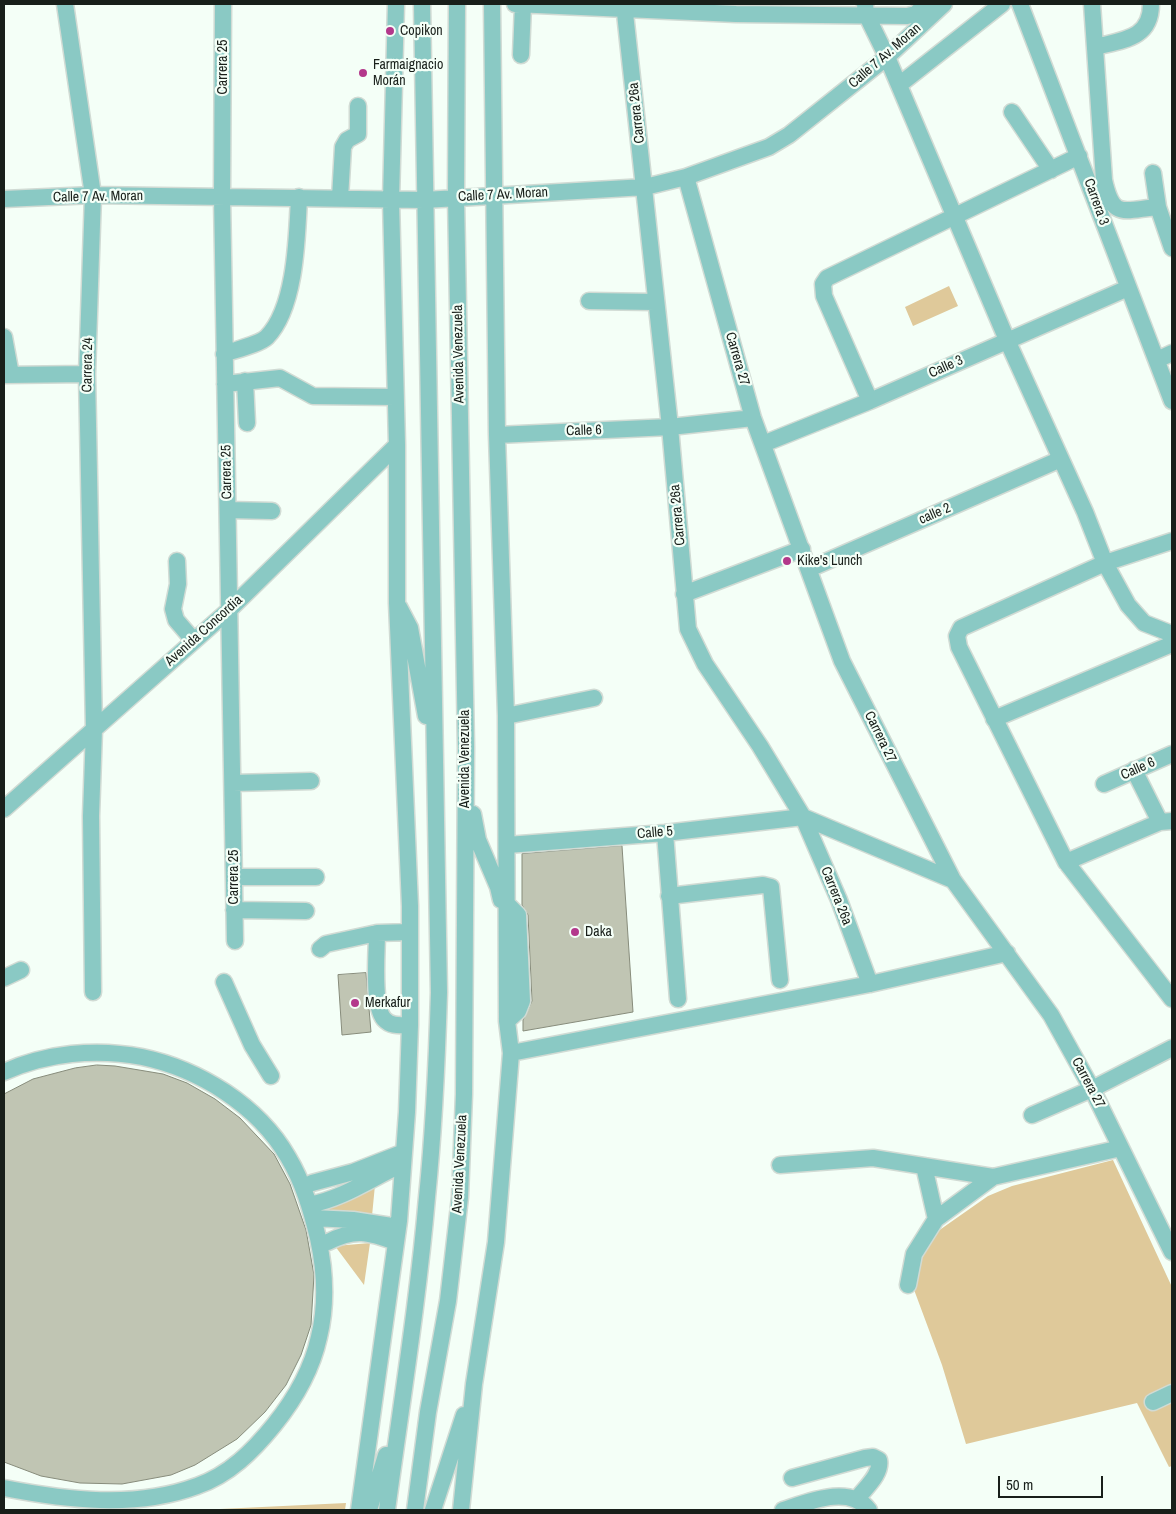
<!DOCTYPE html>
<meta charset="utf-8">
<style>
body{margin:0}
#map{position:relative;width:1176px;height:1514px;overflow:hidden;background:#f4fff7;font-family:"Archivo Narrow",sans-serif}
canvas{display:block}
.frame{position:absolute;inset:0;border:5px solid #181f1a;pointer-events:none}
.scale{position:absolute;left:998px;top:1476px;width:105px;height:22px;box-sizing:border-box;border:2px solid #181f1a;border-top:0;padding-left:6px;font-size:15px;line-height:18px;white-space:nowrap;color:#181f1a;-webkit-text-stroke:4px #f4fff7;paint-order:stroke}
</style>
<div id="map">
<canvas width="1176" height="1514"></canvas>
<div class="frame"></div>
<div class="scale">50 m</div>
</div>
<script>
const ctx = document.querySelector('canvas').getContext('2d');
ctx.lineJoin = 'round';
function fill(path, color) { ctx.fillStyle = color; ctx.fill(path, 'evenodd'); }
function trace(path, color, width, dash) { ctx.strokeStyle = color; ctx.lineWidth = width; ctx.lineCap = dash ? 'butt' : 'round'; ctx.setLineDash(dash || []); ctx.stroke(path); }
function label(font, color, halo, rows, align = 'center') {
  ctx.font = font + ' "Archivo Narrow",sans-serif'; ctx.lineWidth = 4.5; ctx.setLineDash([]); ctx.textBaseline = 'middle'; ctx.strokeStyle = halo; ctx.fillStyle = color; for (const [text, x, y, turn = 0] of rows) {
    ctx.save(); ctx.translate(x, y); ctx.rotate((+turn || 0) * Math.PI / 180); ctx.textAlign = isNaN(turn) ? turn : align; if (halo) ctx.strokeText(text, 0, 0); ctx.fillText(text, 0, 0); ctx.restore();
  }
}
const green = new Path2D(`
 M 949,286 L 958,306 L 913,326 L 905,307 Z
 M 1113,1160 L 1172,1287 L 1172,1466 L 1169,1467 L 1137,1403 L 966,1444 L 942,1365 L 913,1287 L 918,1262 L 931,1236 L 988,1196 L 1012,1186 Z
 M 375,1185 L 372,1216 L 323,1215 L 324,1208 Z
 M 370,1243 L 364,1285 L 335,1246 Z
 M 346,1503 L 345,1510 L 199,1510 Z`);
const building = new Path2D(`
 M 622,846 L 633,1012 L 523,1031 L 523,1020 L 532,1001 L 528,915 L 522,905 L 522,854 Z
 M 366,973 L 371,1032 L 342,1035 L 338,975 Z
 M 97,1065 L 115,1066 L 163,1074 L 187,1083 L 215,1099 L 240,1118 L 274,1154 L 290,1184 L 306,1230 L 314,1275 L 311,1325 L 301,1355 L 286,1385 L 265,1412 L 237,1439 L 195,1465 L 171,1475 L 122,1484 L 80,1483 L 41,1476 L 4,1462 L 4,1094 L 33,1079 L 75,1068 Z`);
const minor = new Path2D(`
 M 65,4 L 93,195 L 87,374 L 94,729 L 91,816 L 93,992
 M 223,4 L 222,197 L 235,941
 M 515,4 L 736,14 L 907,16 L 916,14 L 926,4
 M 624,4 L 670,427 L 688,629 L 705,664 L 760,746 L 803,817 L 839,900 L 870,984
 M 865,4 L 866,14 L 887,57 L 1007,340 L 1085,512 L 1105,563 L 1128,605 L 1144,623 L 1172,634
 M 1020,4 L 1172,401
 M 1092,4 L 1104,180 C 1113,220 1123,210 1158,207
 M 1095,47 C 1123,40 1151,39 1151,4
 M 521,55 L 523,4
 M 899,85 L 1002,4
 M 1012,112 L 1051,170
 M 1153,173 L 1158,207 L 1172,248
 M 686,177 L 753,418 L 842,661 L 953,880 L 1051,1015 L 1092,1089 L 1172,1252
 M 340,198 L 343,147 L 347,140 L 358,134 L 358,106
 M 4,199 L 93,195 L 424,200 L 645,187 L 686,177 L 769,147 L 789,135 L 887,57 L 944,4
 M 589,301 L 655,302
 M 4,337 L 11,375
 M 224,354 C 235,350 260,344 267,337 C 296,307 297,237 299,197
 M 1157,360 L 1172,353
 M 4,375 L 87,374
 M 245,381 L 247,423
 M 225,384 L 280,378 L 313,396 L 395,397
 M 870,401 L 824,296 L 823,284 L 827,278 L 1079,156
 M 497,435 L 670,427 L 753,418
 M 763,444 L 870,401 L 1128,288
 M 228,510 L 272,511
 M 1172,541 L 1105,563 L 961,628 L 957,636 L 959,647 L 1066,862 L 1172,999
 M 177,561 L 178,584 L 173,609 L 176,620 L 194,641
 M 809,569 L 1061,459
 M 684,594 L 802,549
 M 399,607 L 410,628 L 426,716
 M 506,716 L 594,698
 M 994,719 L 1172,644
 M 1134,770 L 1160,822
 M 233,783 L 311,781
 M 1104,784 L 1172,754
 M 4,809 L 229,610 L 397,445
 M 473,814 L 478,840 L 498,887 L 501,900
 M 665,833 L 678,999
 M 507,845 L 665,833 L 803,817 L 953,880
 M 1066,862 L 1160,822 L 1172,821
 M 234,877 L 316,877
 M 669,896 L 763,885 L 771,887 L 780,980
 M 505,902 L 518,915 L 522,1001 L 518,1011 L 507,1021
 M 234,910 L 306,911
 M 377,933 C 377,953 372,1005 384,1019 C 391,1027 401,1025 410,1025
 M 320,949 L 326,944 L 377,933 L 410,932
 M 4,978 L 21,970
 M 224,982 L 252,1045 L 271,1076
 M 511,1053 L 870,984 L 1007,953
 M 4,1072 C 46,1053 96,1048 142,1057 C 199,1069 258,1105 288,1157 C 303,1182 311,1209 318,1238 C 325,1270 327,1304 319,1337 C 312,1369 295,1399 274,1425 C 253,1451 229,1475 197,1486 C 135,1509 66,1500 4,1488
 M 1032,1115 L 1092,1089 L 1172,1048
 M 780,1165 L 873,1158 L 993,1177 L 1121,1148
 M 924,1166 L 936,1219
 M 312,1183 L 353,1172 L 399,1154
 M 309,1205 C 345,1198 371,1178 403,1164
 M 313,1218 L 353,1220 L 398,1227
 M 328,1242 C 355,1228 368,1232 396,1242
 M 908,1285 L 914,1254 L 936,1219 L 993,1177
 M 1153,1402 L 1172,1393
 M 792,1478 L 865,1458 L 873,1457 L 879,1460 C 882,1474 865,1488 857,1499
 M 359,1510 L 399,1221 L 407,1112 L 410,1025 L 410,906 L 397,603 L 397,445 L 391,200 L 396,4
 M 369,1510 L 386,1455
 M 387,1510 C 401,1406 418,1302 427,1197 C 434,1129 437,1060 439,992 L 422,4
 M 415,1510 L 428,1412 L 448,1301 L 460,1197 L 464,1094 L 466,747 L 456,197 L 457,4
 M 433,1510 L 464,1415
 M 461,1510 L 474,1384 L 496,1242 L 511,1053 L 507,1021 L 506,716 L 497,435 L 492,4
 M 783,1510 C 808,1502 850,1484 869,1510`);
const markers = [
 [390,31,5,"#b3388b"],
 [363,73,5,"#b3388b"],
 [787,561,5,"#b3388b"],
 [575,932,5,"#b3388b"],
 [355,1003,5,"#b3388b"]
];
const poiNames = [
 ["Copikon",400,31],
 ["Farmaignacio",373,65],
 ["Morán",373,81],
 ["Kike's Lunch",797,561],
 ["Daka",585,932],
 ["Merkafur",365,1003]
];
const streetNames = [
 ["Calle 7 Av. Moran",885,56,-41],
 ["Carrera 25",223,67,-90],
 ["Carrera 26a",637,113,-96],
 ["Calle 7 Av. Moran",503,195,-3],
 ["Calle 7 Av. Moran",98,197,-1],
 ["Carrera 3",1096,202,70],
 ["Avenida Venezuela",459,354,-91],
 ["Carrera 27",737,359,74],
 ["Carrera 24",88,365,-89],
 ["Calle 3",946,367,-24],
 ["Calle 6",584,431,-2],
 ["Carrera 25",227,472,-91],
 ["calle 2",935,514,-23],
 ["Carrera 26a",678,515,-95],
 ["Avenida Concordia",204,631,-42],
 ["Carrera 27",880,737,64],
 ["Avenida Venezuela",465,759,-90],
 ["Calle 6",1138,769,-24],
 ["Calle 5",655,833,-5],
 ["Carrera 25",234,877,-90],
 ["Carrera 26a",836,896,68],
 ["Carrera 27",1088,1083,62],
 ["Avenida Venezuela",460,1164,-87]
];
fill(green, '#dfc99a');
fill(building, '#c0c5b3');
trace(building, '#878c7b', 1);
trace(minor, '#d1dbd4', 19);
trace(minor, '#8ac9c4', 16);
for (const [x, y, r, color] of markers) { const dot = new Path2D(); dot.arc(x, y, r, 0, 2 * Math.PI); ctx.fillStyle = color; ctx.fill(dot); trace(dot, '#f4fff7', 2); }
label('14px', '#181f1a', '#f4fff7', poiNames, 'left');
label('14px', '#181f1a', '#f4fff7', streetNames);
</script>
